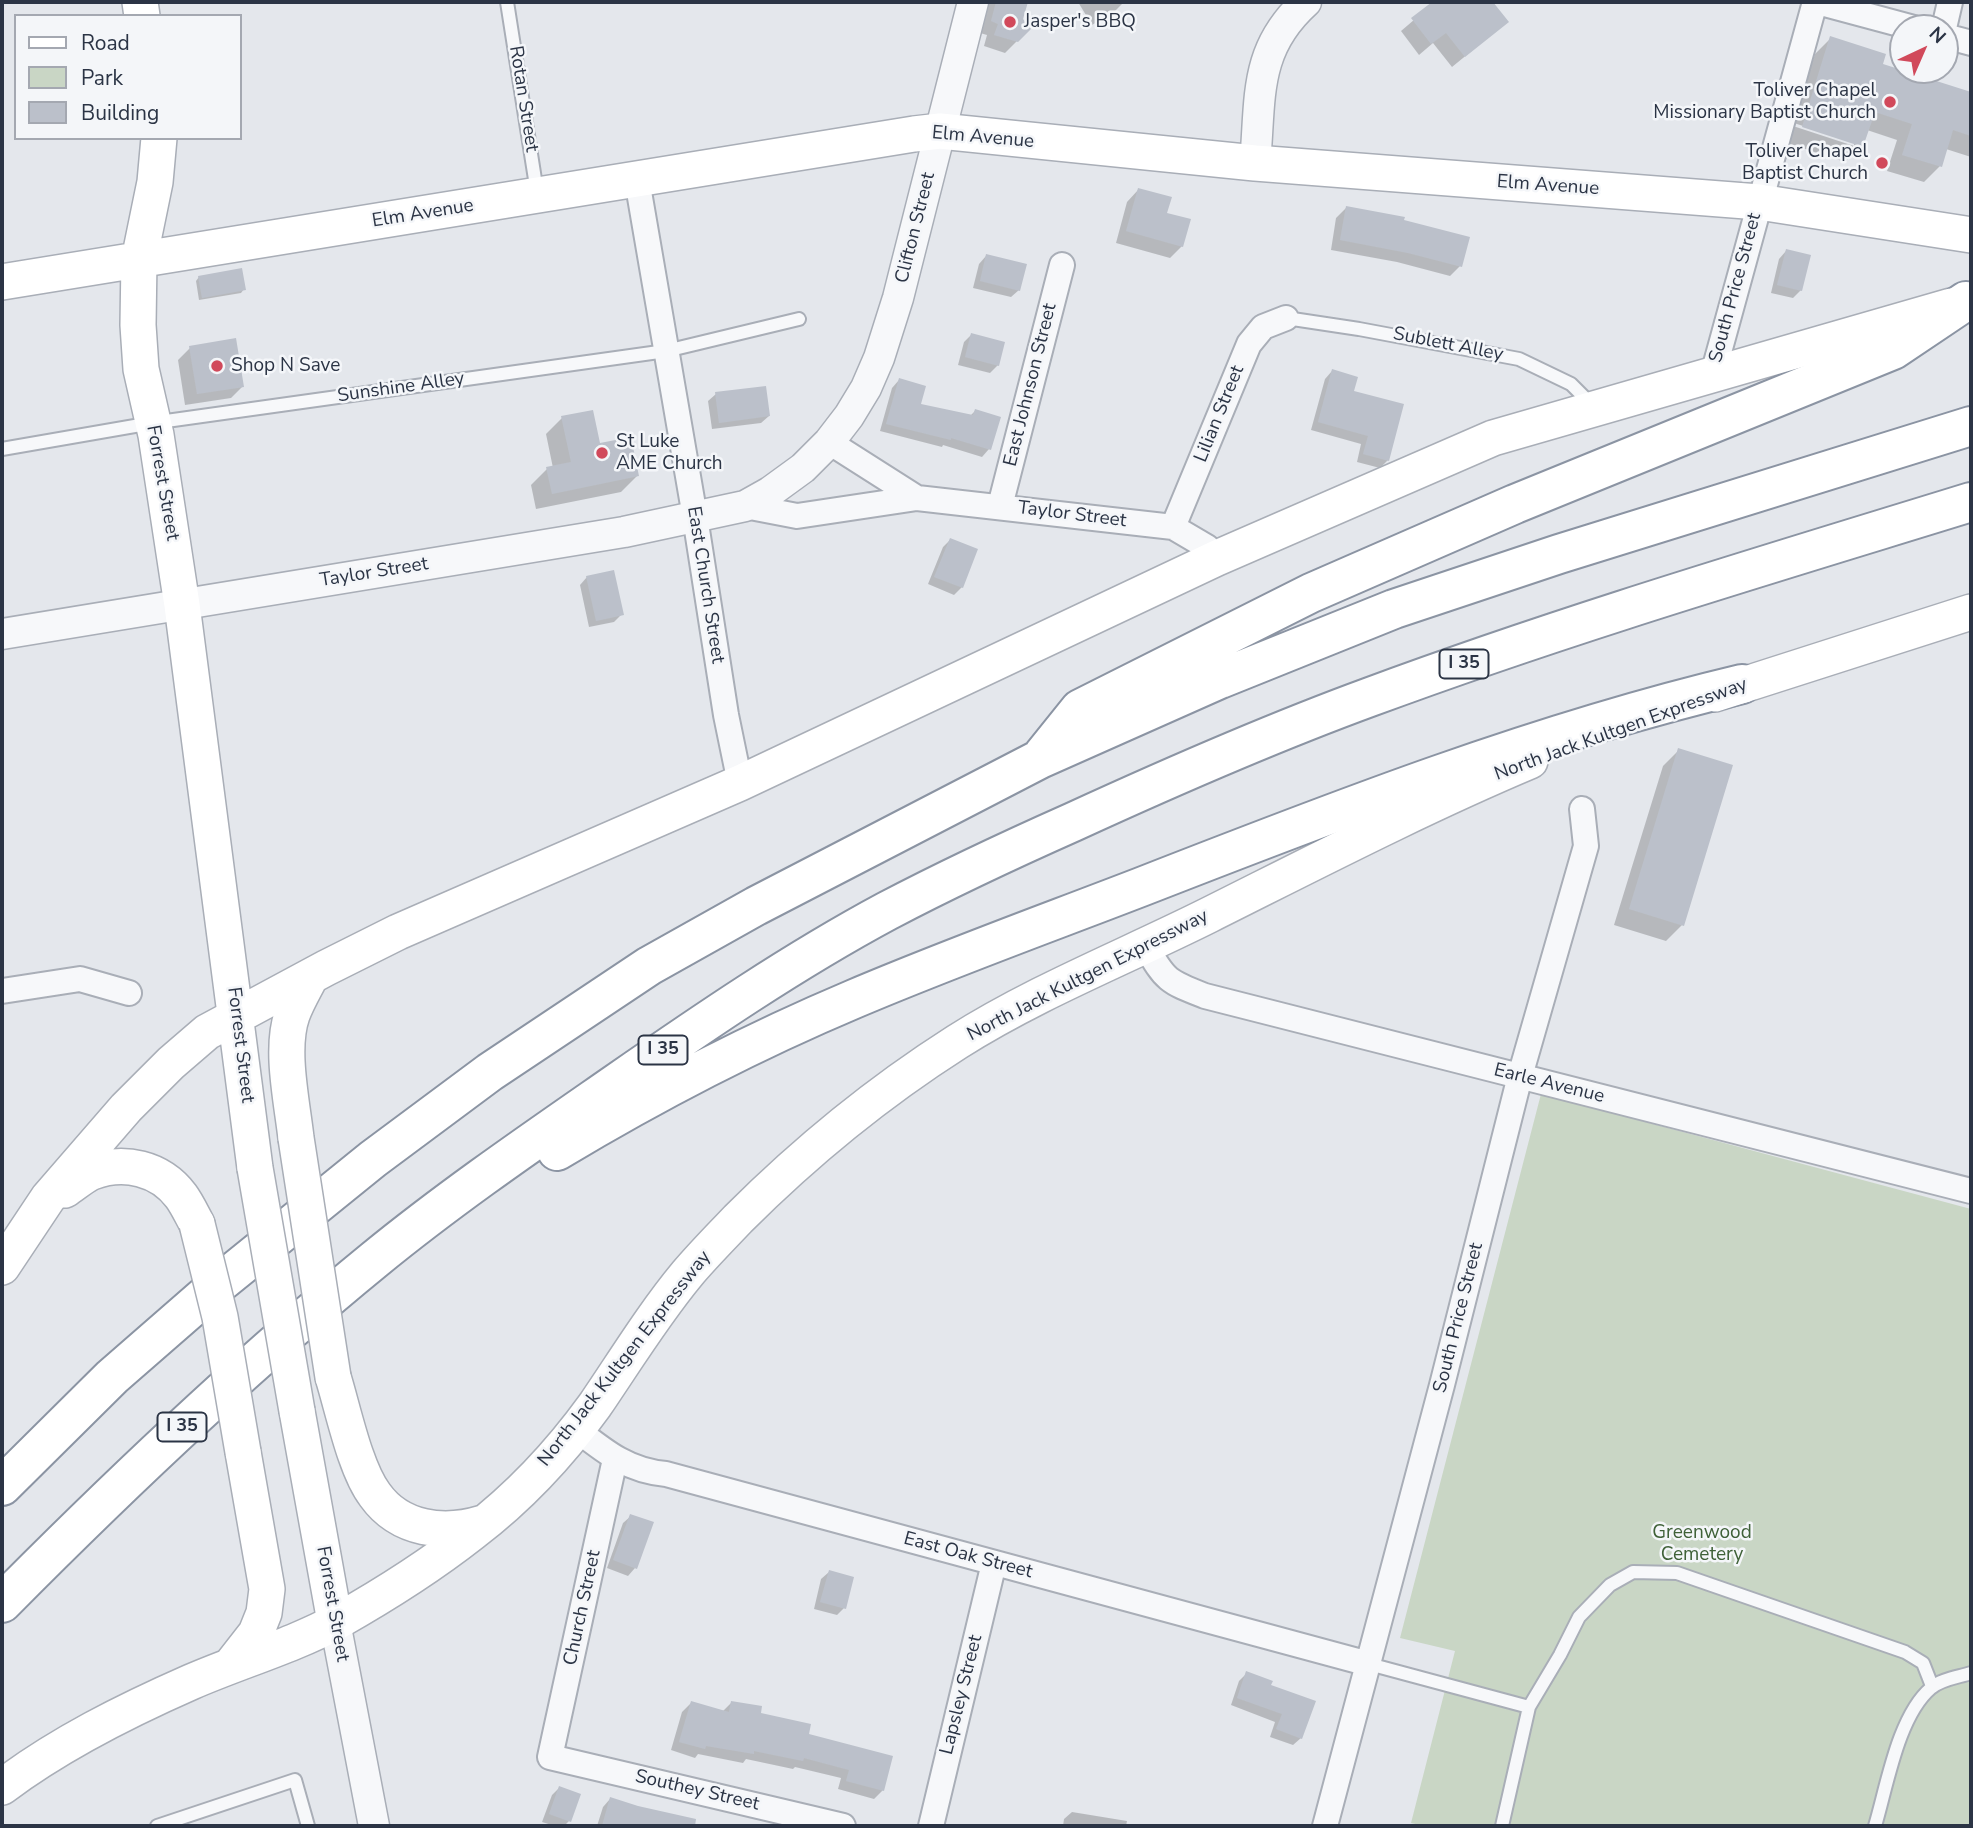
<!DOCTYPE html>
<style>
body{margin:0}
#map{position:relative;width:1973px;height:1828px;overflow:hidden;background:#e4e7ec;font-family:"Nunito Sans",sans-serif}
canvas{display:block}
.frame{position:absolute;inset:0;border:4px solid #2b3445;pointer-events:none}
.legend{position:absolute;left:14px;top:14px;width:228px;height:126px;box-sizing:border-box;background:#f4f6f9;border:2px solid #a4a8b1;margin:0;padding:9px 12px;list-style:none;font-size:21px;color:#2b3445}
.legend li{display:flex;align-items:center;gap:14px;height:35px}
.legend b{width:35px;border:2px solid #a4a8b1}
.north{position:absolute;left:1889px;top:14px;width:70px;height:70px;box-sizing:border-box;background:#f4f6f9;border:2px solid #a4a8b1;border-radius:50%;rotate:44deg;font-size:19px;font-weight:700;line-height:28px;text-align:center;color:#2b3445}
.north::after{content:'';display:block;margin:auto;width:24px;height:32px;background:#d1495b;clip-path:polygon(50% 0,100% 100%,50% 72%,0 100%)}
</style>
<div id="map">
<canvas width="1973" height="1828"></canvas>
<div class="frame"></div>
<ul class="legend">
<li><b style="height:9px;background:#fff"></b>Road</li>
<li><b style="height:19px;background:#c9d6c5"></b>Park</li>
<li><b style="height:19px;background:#bbc0ca"></b>Building</li>
</ul>
<div class="north">N</div>
</div>
<script>
const ctx = document.querySelector('canvas').getContext('2d');
ctx.lineJoin = 'round';
function fill(path, color) { ctx.fillStyle = color; ctx.fill(path, 'evenodd'); }
function trace(path, color, width, dash) { ctx.strokeStyle = color; ctx.lineWidth = width; ctx.lineCap = dash ? 'butt' : 'round'; ctx.setLineDash(dash || []); ctx.stroke(path); }
function label(font, color, halo, rows, align = 'center') {
  ctx.font = font + ' "Nunito Sans",sans-serif'; ctx.lineWidth = 5; ctx.setLineDash([]); ctx.textBaseline = 'middle'; ctx.strokeStyle = halo; ctx.fillStyle = color; for (const [text, x, y, turn = 0] of rows) {
    ctx.save(); ctx.translate(x, y); ctx.rotate((+turn || 0) * Math.PI / 180); ctx.textAlign = isNaN(turn) ? turn : align; if (halo) ctx.strokeText(text, 0, 0); ctx.fillText(text, 0, 0); ctx.restore();
  }
}
const green = new Path2D(`
 M 1541,1094 L 1971,1209 L 1971,1826 L 1424,1826 L 1411,1823 L 1455,1651 L 1400,1638 Z`);
const shadow = new Path2D(`
 M 989,2 L 1027,2 L 1021,20 L 1029,29 L 1005,53 L 984,46 L 987,35 L 980,33 Z
 M 1078,2 L 1122,2 L 1123,3 L 1115,11 L 1092,25 Z
 M 1435,2 L 1491,2 L 1507,22 L 1452,67 L 1433,43 L 1419,55 L 1401,31 Z
 M 1831,38 L 1881,65 L 1971,94 L 1971,157 L 1946,149 L 1940,166 L 1924,182 L 1887,171 L 1897,140 L 1867,130 L 1862,146 L 1845,162 L 1787,143 L 1815,54 ZM 1794,123 L 1854,143 L 1854,146 L 1793,126 Z
 M 1138,190 L 1165,214 L 1182,246 L 1170,258 L 1116,243 L 1127,202 Z
 M 1346,208 L 1402,221 L 1460,266 L 1450,276 L 1397,262 L 1331,250 L 1336,218 Z
 M 1786,251 L 1801,290 L 1793,298 L 1771,293 L 1779,259 Z
 M 986,256 L 1019,290 L 1011,297 L 973,288 L 979,264 Z
 M 199,277 L 244,289 L 241,293 L 199,300 L 196,281 Z
 M 971,335 L 998,365 L 990,373 L 958,365 L 964,342 Z
 M 190,348 L 243,386 L 231,398 L 185,405 L 178,360 Z
 M 1332,371 L 1352,392 L 1388,460 L 1380,468 L 1357,462 L 1361,444 L 1311,430 L 1325,379 Z
 M 899,380 L 919,405 L 970,416 L 975,411 L 989,449 L 982,457 L 943,445 L 942,447 L 880,431 L 892,388 Z
 M 716,394 L 769,416 L 761,423 L 712,429 L 708,401 Z
 M 562,418 L 598,445 L 637,476 L 621,492 L 536,509 L 531,485 L 547,469 L 553,468 L 546,434 Z
 M 950,540 L 962,587 L 954,595 L 928,584 L 943,547 Z
 M 587,577 L 622,614 L 614,622 L 589,627 L 580,585 Z
 M 1679,750 L 1682,925 L 1666,941 L 1614,925 L 1663,766 Z
 M 631,1516 L 652,1523 L 635,1568 L 628,1576 L 607,1568 L 623,1523 Z
 M 829,1572 L 844,1608 L 837,1615 L 814,1609 L 821,1579 Z
 M 1247,1673 L 1269,1686 L 1301,1738 L 1293,1745 L 1270,1737 L 1275,1722 L 1231,1705 L 1239,1681 Z
 M 732,1702 L 807,1735 L 883,1790 L 874,1799 L 838,1789 L 841,1778 L 795,1767 L 793,1769 L 746,1759 L 743,1763 L 698,1754 L 695,1758 L 671,1750 L 682,1712 L 691,1703 L 722,1712 Z
 M 559,1788 L 569,1821 L 564,1826 L 555,1826 L 542,1822 L 552,1795 Z
 M 610,1799 L 677,1817 L 675,1826 L 597,1826 L 603,1807 Z
 M 1072,1812 L 1127,1821 L 1126,1826 L 1063,1826 L 1064,1819 Z`);
const building = new Path2D(`
 M 996,2 L 1028,2 L 1023,19 L 1031,29 L 1018,42 L 994,35 L 998,24 L 991,21 Z
 M 1432,2 L 1493,2 L 1509,22 L 1465,57 L 1446,33 L 1431,44 L 1411,18 Z
 M 1830,36 L 1886,54 L 1883,64 L 1971,92 L 1971,136 L 1953,130 L 1942,167 L 1902,155 L 1912,124 L 1875,112 L 1863,147 L 1802,127 Z
 M 1138,188 L 1172,197 L 1167,213 L 1191,219 L 1183,247 L 1126,231 Z
 M 1346,206 L 1405,217 L 1404,220 L 1470,237 L 1462,267 L 1408,253 L 1340,240 Z
 M 1786,249 L 1811,255 L 1802,291 L 1777,285 Z
 M 986,254 L 1027,264 L 1020,291 L 980,281 Z
 M 242,268 L 246,290 L 202,298 L 198,276 Z
 M 971,333 L 1005,342 L 999,366 L 965,357 Z
 M 236,338 L 244,387 L 197,394 L 189,346 Z
 M 1332,369 L 1358,377 L 1354,391 L 1404,404 L 1389,461 L 1363,454 L 1368,436 L 1318,422 Z
 M 899,378 L 926,386 L 921,404 L 973,415 L 975,409 L 1001,417 L 991,450 L 951,438 L 951,440 L 886,424 Z
 M 766,386 L 770,416 L 719,423 L 715,392 Z
 M 593,410 L 600,443 L 631,437 L 639,476 L 552,494 L 546,467 L 571,462 L 561,416 Z
 M 950,538 L 978,549 L 963,588 L 934,577 Z
 M 614,570 L 624,615 L 596,621 L 586,576 Z
 M 1678,748 L 1733,765 L 1684,926 L 1629,909 Z
 M 630,1514 L 654,1522 L 637,1569 L 613,1560 Z
 M 829,1570 L 854,1577 L 846,1609 L 820,1602 Z
 M 1246,1671 L 1273,1681 L 1271,1685 L 1316,1701 L 1302,1739 L 1276,1729 L 1282,1714 L 1237,1698 Z
 M 691,1701 L 729,1712 L 731,1701 L 762,1706 L 761,1713 L 811,1724 L 809,1734 L 893,1756 L 884,1791 L 846,1781 L 849,1770 L 804,1758 L 803,1761 L 754,1751 L 754,1754 L 706,1746 L 705,1749 L 679,1742 Z
 M 559,1786 L 581,1794 L 571,1822 L 549,1814 Z
 M 610,1797 L 638,1806 L 696,1819 L 695,1826 L 602,1826 Z`);
const service = new Path2D(`
 M 507,2 L 537,192
 M 1286,318 L 1359,329 L 1519,359 L 1571,384 L 1592,405
 M 2,449 L 152,423 L 666,351 L 799,319
 M 1369,1664 L 1529,1707
 M 157,1826 L 295,1780 L 308,1826
 M 1502,1826 L 1529,1707 L 1560,1655 L 1579,1617 L 1610,1585 L 1633,1572 L 1677,1573 L 1905,1652 L 1923,1663 L 1932,1686
 M 1875,1826 C 1887,1786 1898,1716 1931,1688 C 1941,1679 1959,1677 1971,1673`);
const minor = new Path2D(`
 M 1817,2 L 1914,28
 M 1944,28 L 1950,2
 M 1945,36 L 1971,43
 M 637,180 L 695,517 L 726,715 L 740,783
 M 1713,374 L 1815,2
 M 829,442 L 917,498 L 1173,527 L 1207,547 L 1217,558
 M 745,506 L 797,516 L 917,498
 M 1000,506 L 1062,265
 M 1173,527 L 1249,344 L 1263,327 L 1286,318
 M 1146,946 C 1165,981 1169,982 1205,996 L 1971,1191
 M 2,991 L 80,979 L 129,993
 M 576,1429 C 604,1451 628,1471 666,1474 L 1369,1664
 M 615,1459 L 550,1757 L 843,1826
 M 931,1826 L 994,1563
 M 1325,1826 L 1442,1385 L 1520,1076 L 1586,846 L 1582,809`);
const tertiary = new Path2D(`
 M 1255,163 C 1261,98 1253,50 1306,2
 M 2,634 L 624,532 L 745,506 L 770,492 L 803,468 L 829,442 L 849,416 L 866,388 L 879,358 L 898,298 L 973,2
 M 335,1622 L 374,1826`);
const secondary = new Path2D(`
 M 140,2 L 142,16
 M 159,138 L 155,182 L 139,260 L 138,325 L 141,369 L 156,435 L 182,605 L 255,1168
 M 2,282 L 914,134 L 940,131 L 1255,163 L 1759,202 L 1971,235
 M 1715,694 L 1971,612
 M 296,1138 C 292,1102 280,1049 292,1015 C 297,1001 305,988 311,976
 M 65,1190 C 74,1184 83,1176 92,1172 C 124,1160 160,1168 181,1196 C 187,1204 192,1215 197,1224
 M 2,1267 L 48,1198 L 126,1108 L 171,1063 L 207,1032 L 326,968 L 398,932 L 740,783 L 1217,558 L 1493,438 L 1951,306
 M 333,1377 C 343,1409 355,1469 375,1495 C 400,1530 444,1535 483,1523
 M 297,1411 L 335,1622
 M 231,1665 L 256,1633 L 264,1613 L 267,1589 L 243,1452
 M 2,1787 C 59,1744 125,1711 191,1682 C 239,1661 292,1646 338,1621 C 384,1595 430,1566 472,1533 C 518,1498 561,1452 595,1405 C 625,1361 653,1315 687,1274 C 703,1255 721,1237 738,1219 C 805,1152 877,1093 957,1042 C 1036,992 1125,957 1209,915 C 1315,862 1421,807 1530,761`);
const motorway = new Path2D(`
 M 1043,755 L 1080,709 L 1311,593 L 1515,504 L 1893,350 L 1966,301
 M 557,1151 C 652,1094 752,1042 854,999 C 948,959 1045,924 1141,887 C 1338,810 1536,733 1742,684
 M 2,1486 L 112,1377 L 221,1282 L 373,1159 L 490,1072 L 649,966 L 756,906 L 1040,759 L 1220,679 L 1394,609 L 1559,554 L 1971,426
 M 2,1603 C 121,1483 243,1367 374,1260 C 451,1197 533,1141 615,1084 C 703,1023 792,962 887,911 C 948,879 1010,850 1073,822 C 1171,777 1269,734 1370,697 C 1567,624 1770,564 1971,502`);
const secondaryBridge = new Path2D(`
 M 296,1138 L 333,1377
 M 255,1168 L 297,1411
 M 197,1224 L 220,1317 L 243,1452`);
const markers = [
 [1010,22,7,"#d1495b"],
 [1890,102,7,"#d1495b"],
 [1882,163,7,"#d1495b"],
 [217,366,7,"#d1495b"],
 [602,453,7,"#d1495b"]
];
const shields = [
 [1464,664,49],
 [663,1050,49],
 [182,1427,49]
];
const shieldNames = [
 ["I 35",1464,664],
 ["I 35",663,1050],
 ["I 35",182,1427]
];
const poiNames = [
 ["Jasper's BBQ",1024,22],
 ["Toliver Chapel",1876,91,"right"],
 ["Missionary Baptist Church",1876,113,"right"],
 ["Toliver Chapel",1868,152,"right"],
 ["Baptist Church",1868,174,"right"],
 ["Shop N Save",231,366],
 ["St Luke",616,442],
 ["AME Church",616,464]
];
const streetNames = [
 ["Rotan Street",523,99,81],
 ["Elm Avenue",983,138,5],
 ["Elm Avenue",1548,186,4],
 ["Elm Avenue",423,214,-9],
 ["Clifton Street",916,228,-76],
 ["South Price Street",1736,288,-75],
 ["Sublett Alley",1448,345,11],
 ["East Johnson Street",1031,385,-76],
 ["Sunshine Alley",401,388,-8],
 ["Lilian Street",1220,414,-68],
 ["Forrest Street",162,483,80],
 ["Taylor Street",1072,515,7],
 ["Taylor Street",374,573,-9],
 ["East Church Street",705,585,81],
 ["North Jack Kultgen Expressway",1621,730,-20],
 ["North Jack Kultgen Expressway",1088,976,-27],
 ["Forrest Street",240,1045,83],
 ["Earle Avenue",1549,1084,14],
 ["South Price Street",1459,1318,-76],
 ["North Jack Kultgen Expressway",625,1359,-52],
 ["East Oak Street",968,1556,15],
 ["Forrest Street",332,1604,80],
 ["Church Street",583,1608,-78],
 ["Lapsley Street",962,1695,-76],
 ["Southey Street",697,1791,13]
];
const parkNames = [
 ["Greenwood",1702,1533],
 ["Cemetery",1702,1555]
];
fill(green, '#c9d6c5');
fill(shadow, '#0003');
fill(building, '#bbc0ca');
trace(service, '#a9aeb7', 16);
trace(minor, '#a9aeb7', 28);
trace(tertiary, '#a9aeb7', 33);
trace(secondary, '#a9aeb7', 38);
trace(motorway, '#8b94a3', 42);
trace(service, '#f7f8fa', 12);
trace(minor, '#f7f8fa', 24);
trace(tertiary, '#f7f8fa', 30);
trace(secondary, '#fff', 35);
trace(motorway, '#fff', 38);
trace(secondaryBridge, '#a9aeb7', 38, []);
trace(secondaryBridge, '#fff', 35);
for (const [x, y, r, color] of markers) { const dot = new Path2D(); dot.arc(x, y, r, 0, 2 * Math.PI); ctx.fillStyle = color; ctx.fill(dot); trace(dot, '#f4f6f9', 2.5); }
for (const [x, y, w] of shields) { const box = new Path2D(); box.roundRect(x - w / 2, y - 14.5, w, 29, 5); ctx.fillStyle = '#f4f6f9'; ctx.fill(box); trace(box, '#2b3445', 2); }
label('bold 18px', '#2b3445', null, shieldNames);
label('19px', '#2b3445', '#f4f6f9', poiNames, 'left');
label('19px', '#2b3445', '#f4f6f9', streetNames);
label('19px', '#3f6138', '#f4f6f9', parkNames);
</script>
